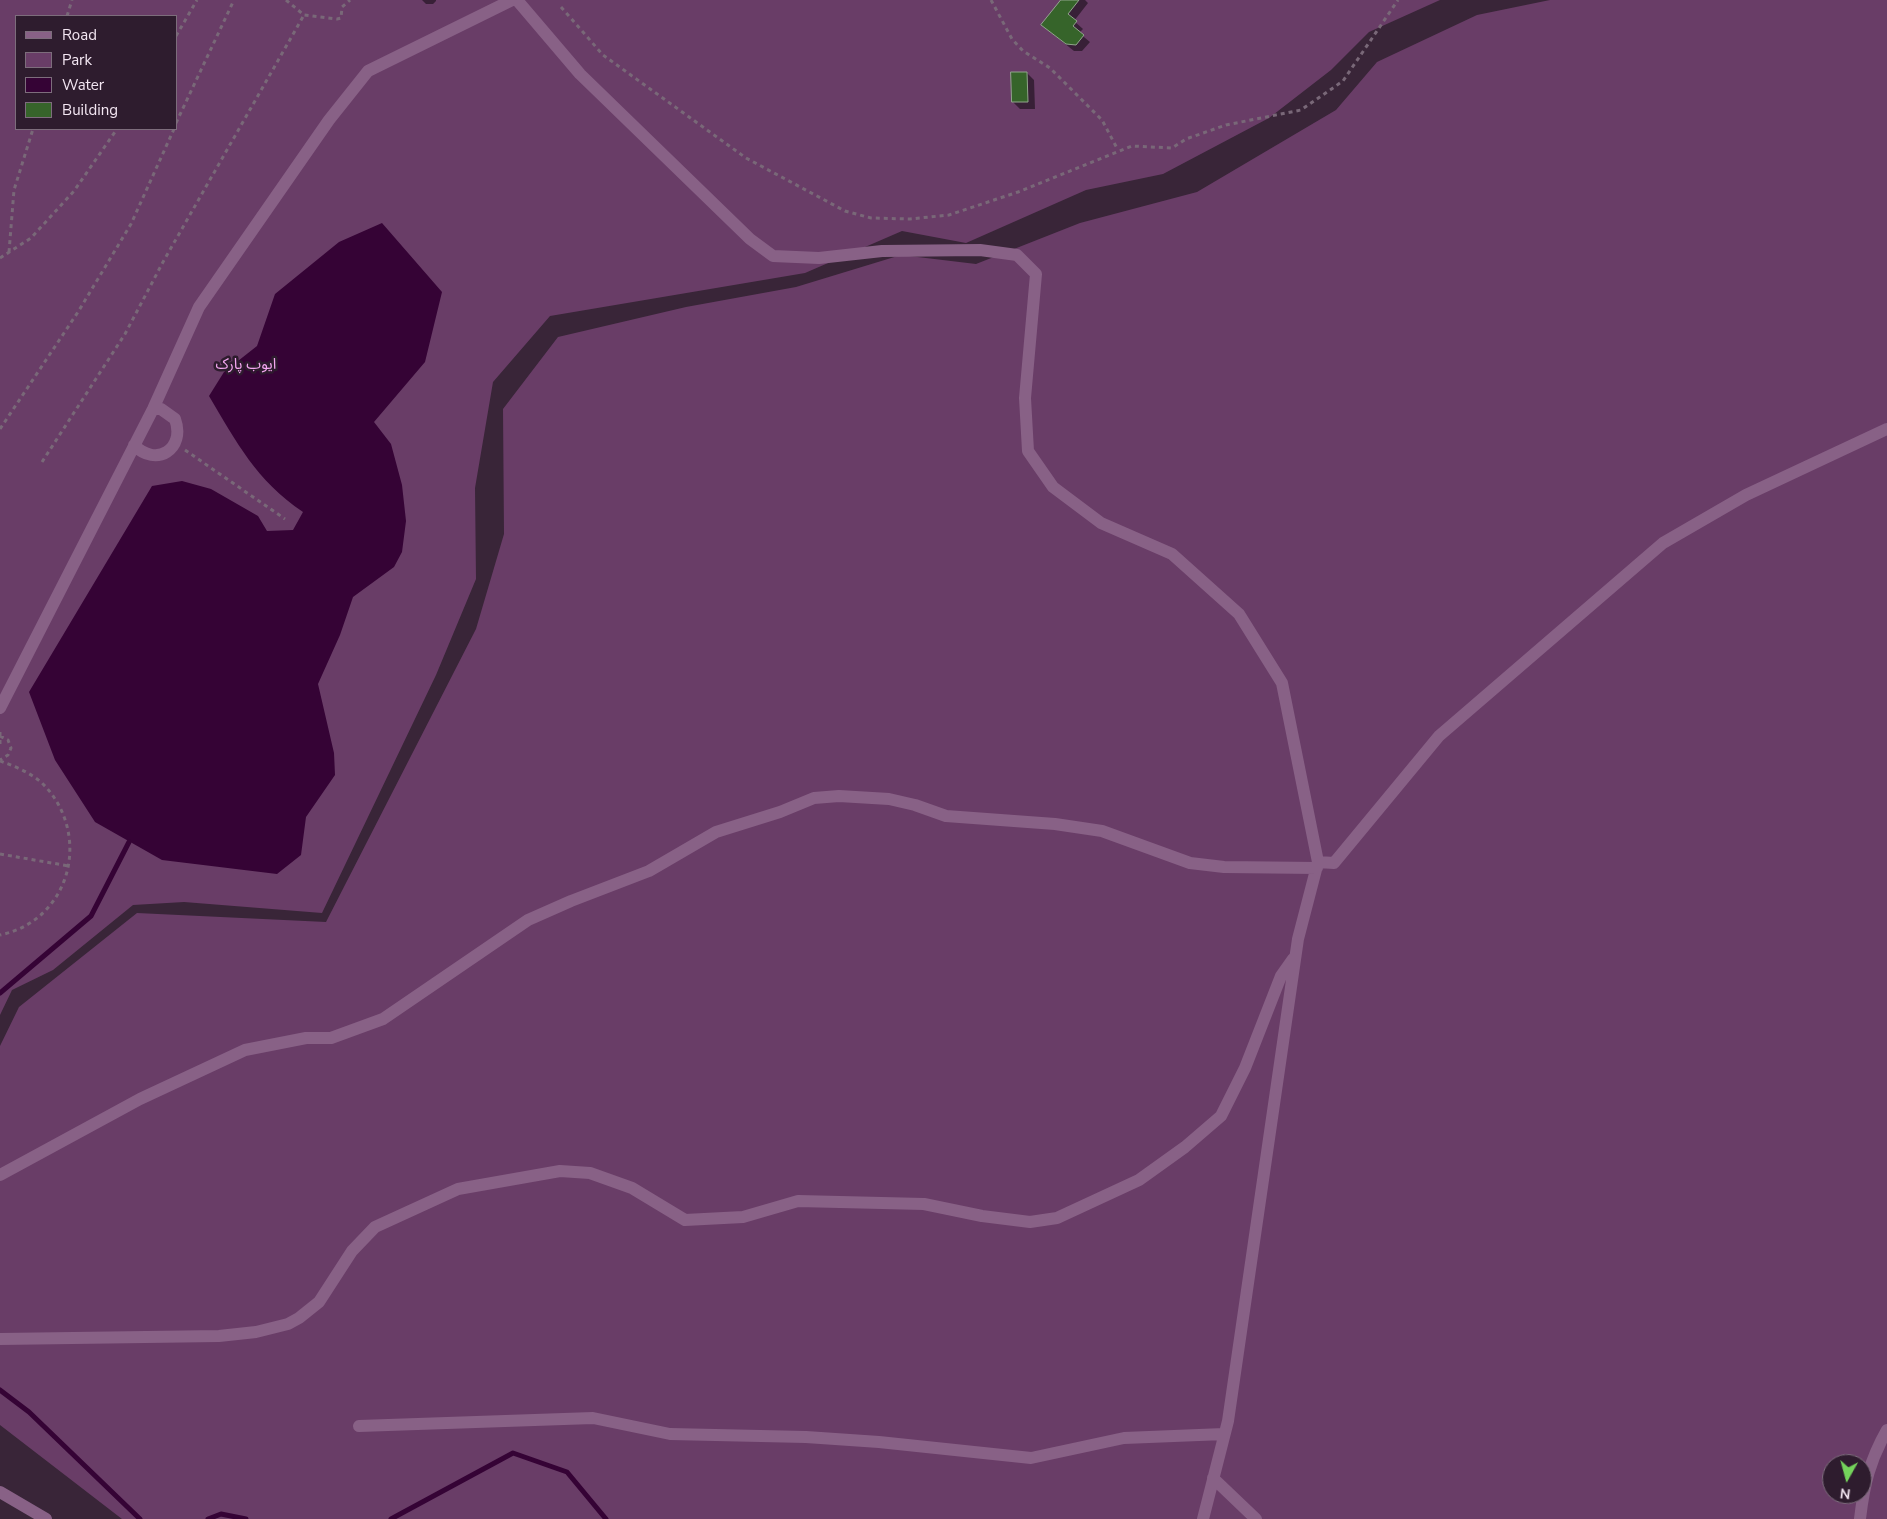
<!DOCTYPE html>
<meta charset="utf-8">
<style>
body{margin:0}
#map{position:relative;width:1887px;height:1519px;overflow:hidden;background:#392538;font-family:"Nunito Sans",sans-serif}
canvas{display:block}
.legend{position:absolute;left:15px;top:15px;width:162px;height:115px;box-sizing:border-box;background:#2e1c2e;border:1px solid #7d6d7c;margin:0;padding:6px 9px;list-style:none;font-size:15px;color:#f3e6f2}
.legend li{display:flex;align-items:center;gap:10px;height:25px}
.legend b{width:25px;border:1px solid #7d6d7c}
.north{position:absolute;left:1822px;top:1454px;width:50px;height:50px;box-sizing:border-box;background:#2e1c2e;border:1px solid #7d6d7c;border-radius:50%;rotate:187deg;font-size:14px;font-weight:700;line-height:20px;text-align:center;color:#f3e6f2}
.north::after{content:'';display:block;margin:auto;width:18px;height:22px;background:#74d25b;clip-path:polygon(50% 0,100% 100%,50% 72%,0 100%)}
</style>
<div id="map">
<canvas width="1887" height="1519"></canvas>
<ul class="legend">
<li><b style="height:6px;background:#886186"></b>Road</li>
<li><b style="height:14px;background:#693d67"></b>Park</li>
<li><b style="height:14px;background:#350335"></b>Water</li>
<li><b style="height:14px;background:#36642a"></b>Building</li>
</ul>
<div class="north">N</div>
</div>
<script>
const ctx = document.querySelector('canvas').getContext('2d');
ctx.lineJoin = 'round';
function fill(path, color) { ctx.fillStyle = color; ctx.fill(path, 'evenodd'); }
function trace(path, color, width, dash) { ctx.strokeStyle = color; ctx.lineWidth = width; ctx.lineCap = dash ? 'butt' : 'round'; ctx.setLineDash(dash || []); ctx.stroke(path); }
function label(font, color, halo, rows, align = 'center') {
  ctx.font = font + ' "Nunito Sans","Noto Sans Arabic",sans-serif'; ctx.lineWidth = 5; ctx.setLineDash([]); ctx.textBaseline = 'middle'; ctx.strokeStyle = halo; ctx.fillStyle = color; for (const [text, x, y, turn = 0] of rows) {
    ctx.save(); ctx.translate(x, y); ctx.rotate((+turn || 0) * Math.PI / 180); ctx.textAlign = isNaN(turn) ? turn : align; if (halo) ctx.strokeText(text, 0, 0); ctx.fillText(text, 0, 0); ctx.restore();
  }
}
const green = new Path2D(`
 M 0,0 L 1440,0 L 1369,32 L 1331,70 L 1269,118 L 1163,174 L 1086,190 L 966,243 L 902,231 L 805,273 L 550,316 L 493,382 L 475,488 L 476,579 L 436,675 L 322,913 L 184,902 L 133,905 L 53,970 L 12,990 L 0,1015 ZM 16,16 L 176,16 L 176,129 L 16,129 Z
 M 1550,0 L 1887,0 L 1887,1519 L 122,1519 L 0,1425 L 0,1046 L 19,1007 L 137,913 L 326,922 L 476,629 L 504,534 L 503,409 L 558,337 L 686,307 L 796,287 L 901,255 L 976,264 L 1080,223 L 1197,192 L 1336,110 L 1377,62 L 1477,15 ZM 1832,1464 L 1862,1464 L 1862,1494 L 1832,1494 Z`);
const water = new Path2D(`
 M 382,223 L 442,292 L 425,362 L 374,422 L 391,444 L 402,485 L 406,521 L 402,552 L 394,567 L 353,597 L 340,635 L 318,684 L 334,753 L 335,775 L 306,817 L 301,855 L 277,874 L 162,860 L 95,822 L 55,760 L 29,692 L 152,486 L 182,481 L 211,489 L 258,516 L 267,531 L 293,530 L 303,512 C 256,480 237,443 209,396 L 224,372 L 257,346 L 275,294 L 339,242 Z`);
const shadow = new Path2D(`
 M 422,0 L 436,0 L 436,1 L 433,4 L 426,4 Z
 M 1063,0 L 1085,0 L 1088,3 L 1074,21 L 1083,29 L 1079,33 L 1090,42 L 1082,51 L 1074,51 L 1049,31 Z
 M 1027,73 L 1034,80 L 1035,109 L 1020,109 L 1013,102 Z`);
const stream = new Path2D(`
 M 0,993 L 91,916 L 129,842
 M 0,1390 L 29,1412 L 140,1519
 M 208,1519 L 221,1514 L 246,1519
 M 391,1519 L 513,1453 L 567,1472 L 606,1519`);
const building = new Path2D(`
 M 1061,0 L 1079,0 L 1068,14 L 1077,21 L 1073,26 L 1084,35 L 1076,45 L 1066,44 L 1041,25 Z
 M 1011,72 L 1027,72 L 1028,102 L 1012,102 Z`);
const path = new Path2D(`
 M 286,0 L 304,15 L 337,19 L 341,18 L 342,7 L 350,0
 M 991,0 L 1012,39 L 1023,51 L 1050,68 L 1102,120 L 1118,150
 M 561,7 L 603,55 L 746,158 L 845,211 L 871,218 L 910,219 L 949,215 L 1018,192 L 1132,146 L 1172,148 L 1186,139 L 1226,125 L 1301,110 L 1343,81 L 1398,0
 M 67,16 L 72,0
 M 176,36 L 197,0
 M 176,123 L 234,0
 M 9,252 L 14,190 L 33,129
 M 0,258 L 31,238 L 74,191 L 117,129
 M 0,429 L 78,312 L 131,224 L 174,129
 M 185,450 L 285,519
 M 42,462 L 125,334 L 163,262 L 304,15
 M 0,732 L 0,744
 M 0,736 L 8,740 L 11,748 L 8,755 L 0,760
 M 0,761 C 14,766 29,772 41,782 C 93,832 72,920 0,935
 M 0,854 L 69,866`);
const minor = new Path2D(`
 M 517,0 L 580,74 L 750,239 L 773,256 L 819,258 L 882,251 L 980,250 L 1017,255 L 1036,274 L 1025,398 L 1028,451 L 1053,487 L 1101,523 L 1172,554 L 1239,614 L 1282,683 L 1318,862 L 1298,939 L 1228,1421 L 1203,1519
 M 134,445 C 156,468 186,449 175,419 L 161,409 L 153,409
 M 0,708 L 153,409 L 199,307 L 329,120 L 368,71 L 512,0
 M 1318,862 L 1334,863 L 1439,736 L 1663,543 L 1746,495 L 1887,429
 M 0,1175 L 140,1099 L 245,1050 L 306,1038 L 331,1038 L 383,1019 L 528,920 L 571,901 L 649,871 L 716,832 L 780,812 L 814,798 L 839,796 L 889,799 L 915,805 L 946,816 L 1055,824 L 1102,831 L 1190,863 L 1224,867 L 1317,868
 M 0,1339 L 219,1336 L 256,1332 L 288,1324 L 299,1318 L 319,1302 L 352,1251 L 375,1227 L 458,1189 L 560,1171 L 590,1173 L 632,1188 L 685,1220 L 743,1217 L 798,1201 L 924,1204 L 982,1216 L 1030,1222 L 1057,1218 L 1139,1180 L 1185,1147 L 1221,1116 L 1245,1068 L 1281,976 L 1293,959
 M 359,1426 L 593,1418 L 670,1434 L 806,1437 L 879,1442 L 1031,1458 L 1124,1438 L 1224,1434
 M 1213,1478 L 1256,1519
 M 0,1492 L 46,1519
 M 1860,1519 C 1864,1484 1870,1460 1887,1430`);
const parkNames = [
 ["ایوب پارک",246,365]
];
fill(green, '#693d67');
fill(water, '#350335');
fill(shadow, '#0007');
trace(stream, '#350335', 5);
fill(building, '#36642a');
trace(building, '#91a58c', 1);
trace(path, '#796878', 3, [4, 4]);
trace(minor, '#886186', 12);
label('15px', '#f5a7f1', '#2e1c2e', parkNames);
</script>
